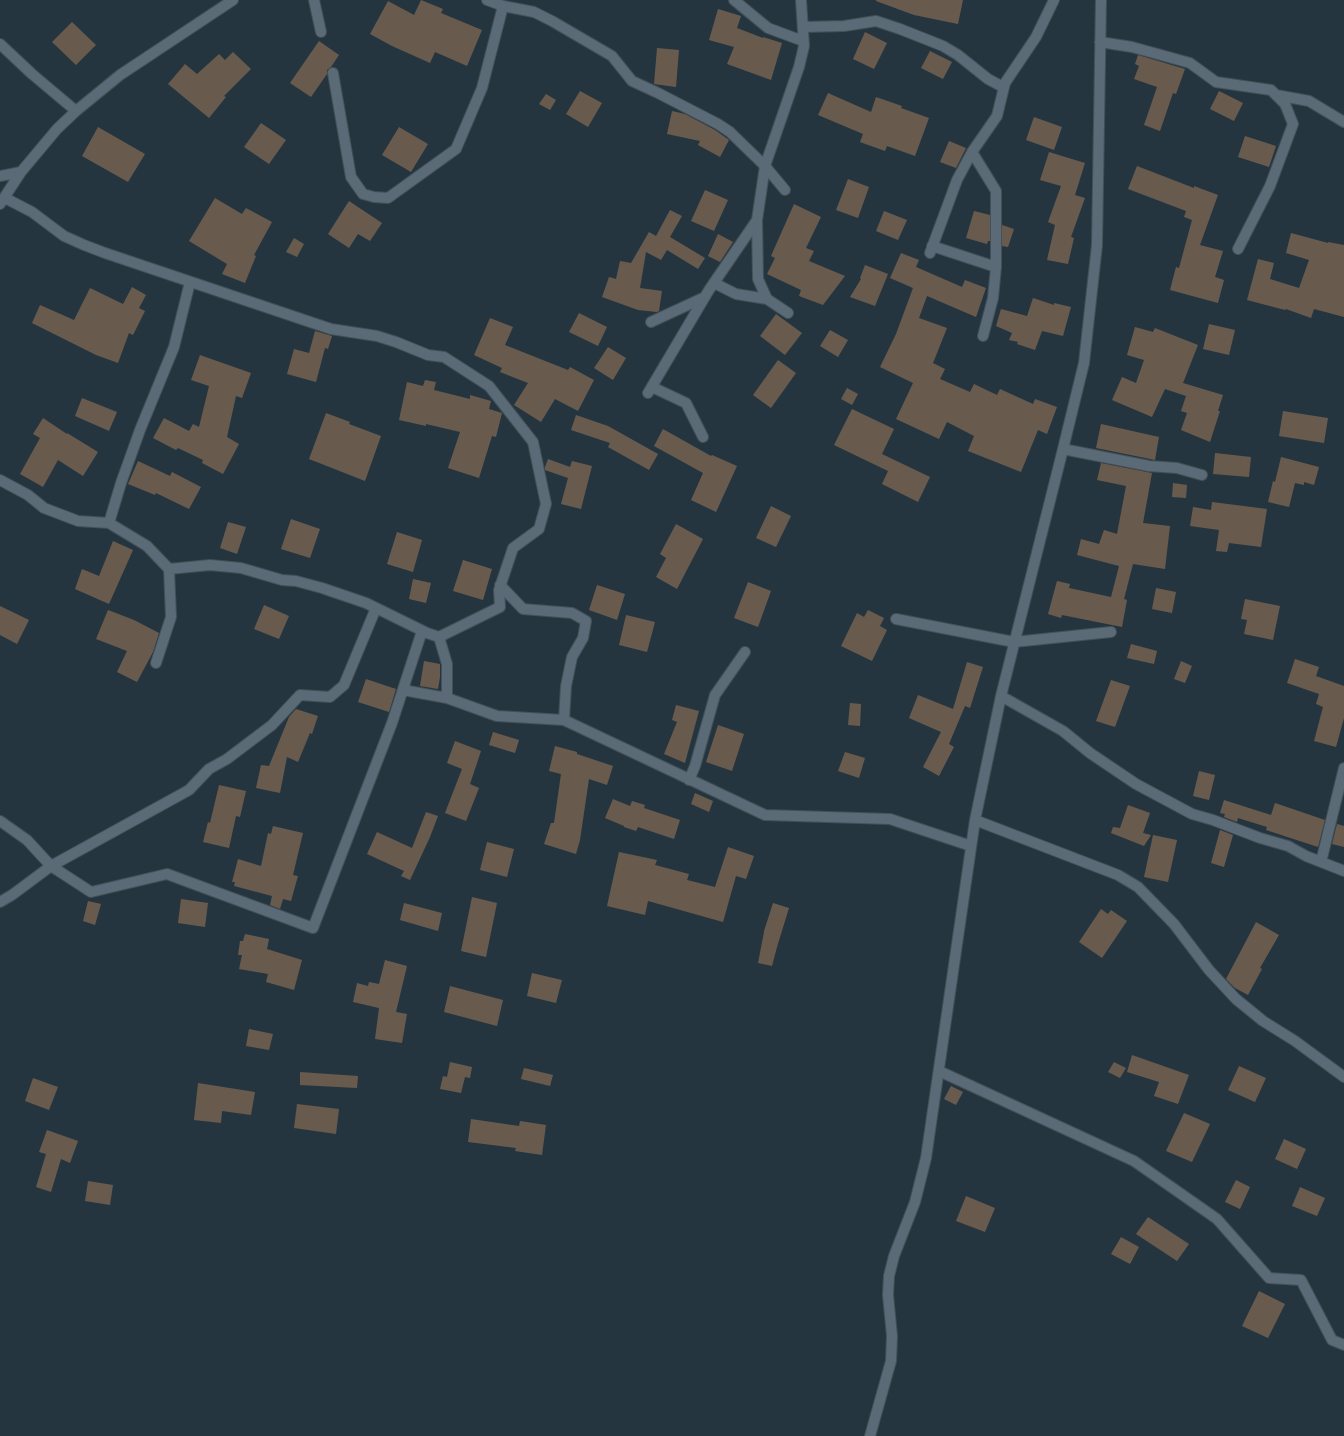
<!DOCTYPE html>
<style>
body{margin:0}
canvas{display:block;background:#25353f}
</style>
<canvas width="1344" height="1436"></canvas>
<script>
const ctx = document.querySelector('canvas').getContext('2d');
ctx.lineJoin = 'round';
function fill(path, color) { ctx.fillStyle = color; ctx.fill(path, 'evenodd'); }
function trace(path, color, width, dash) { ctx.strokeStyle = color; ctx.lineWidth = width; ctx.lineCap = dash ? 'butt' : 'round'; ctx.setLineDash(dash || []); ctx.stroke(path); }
const building = new Path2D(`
 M 421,0 L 443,9 L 441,13 L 482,30 L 467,66 L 435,52 L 430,63 L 392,46 L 370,34 L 388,1 L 414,15 Z
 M 876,0 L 963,0 L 958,24 L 914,15 L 876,1 Z
 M 718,9 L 741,16 L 737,28 L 763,38 L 763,37 L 782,43 L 771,80 L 727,64 L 734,47 L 709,40 Z
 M 72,22 L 96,45 L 76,65 L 52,42 Z
 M 865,32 L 887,43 L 874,69 L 853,59 Z
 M 319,41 L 339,55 L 331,67 L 327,70 L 327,74 L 311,97 L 290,83 Z
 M 657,48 L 679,50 L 676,87 L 654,84 Z
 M 930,51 L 952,62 L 943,79 L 921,68 Z
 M 233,52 L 251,69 L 224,96 L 226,97 L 209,118 L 168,84 L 185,64 L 197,74 L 219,54 L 225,60 Z
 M 1138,55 L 1185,69 L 1176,94 L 1173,93 L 1160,131 L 1144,125 L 1157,87 L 1134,79 L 1139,66 L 1135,64 Z
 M 580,91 L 602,103 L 588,127 L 566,114 Z
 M 1219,91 L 1243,103 L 1234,121 L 1210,109 Z
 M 828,93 L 871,112 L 876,97 L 902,106 L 901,108 L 929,118 L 915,156 L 887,146 L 885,151 L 860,142 L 863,134 L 818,115 Z
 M 546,94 L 556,100 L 550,110 L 539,104 Z
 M 672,111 L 685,114 L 715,130 L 729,140 L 720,157 L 698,145 L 700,141 L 667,134 Z
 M 1034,117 L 1062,127 L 1054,150 L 1026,140 Z
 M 261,123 L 286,140 L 269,164 L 244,147 Z
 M 98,127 L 145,154 L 128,182 L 82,156 Z
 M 399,127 L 428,144 L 411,172 L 382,155 Z
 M 1245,136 L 1276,146 L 1269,167 L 1238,157 Z
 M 949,141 L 966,148 L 956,168 L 940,162 Z
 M 1049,152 L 1085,163 L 1075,195 L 1085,198 L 1071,237 L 1074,238 L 1068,264 L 1047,260 L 1055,225 L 1048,222 L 1061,186 L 1040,180 Z
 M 1137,166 L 1194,188 L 1194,186 L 1218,195 L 1200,245 L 1223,251 L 1215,277 L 1224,280 L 1218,303 L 1170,290 L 1176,267 L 1179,268 L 1192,220 L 1184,217 L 1186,211 L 1128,189 Z
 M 848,179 L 869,187 L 858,218 L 836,210 Z
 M 705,190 L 728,200 L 714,231 L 691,221 Z
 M 215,198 L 242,214 L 246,208 L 272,222 L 254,255 L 256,256 L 245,283 L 222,274 L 227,264 L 189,241 Z
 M 349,201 L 382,223 L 370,241 L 358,234 L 349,248 L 328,234 Z
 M 794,204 L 821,217 L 806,248 L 814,251 L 809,261 L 845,276 L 823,305 L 799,296 L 801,290 L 767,274 L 775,258 L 771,256 Z
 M 670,210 L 682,216 L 670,237 L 705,258 L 698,269 L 667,250 L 661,260 L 646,252 L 640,288 L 662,291 L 659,311 L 657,312 L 638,310 L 602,297 L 609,277 L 616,279 L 620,261 L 631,263 L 649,232 L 656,236 Z
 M 884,211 L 907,220 L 898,240 L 876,231 Z
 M 974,211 L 990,215 L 990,241 L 988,241 L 987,244 L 966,238 Z
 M 1002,225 L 1014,229 L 1008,247 L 1002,246 Z
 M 1291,233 L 1328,243 L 1328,242 L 1344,245 L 1344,317 L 1314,309 L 1311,318 L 1286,309 L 1285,310 L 1247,300 L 1258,259 L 1274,263 L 1270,279 L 1299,288 L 1309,260 L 1286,253 Z
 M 718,234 L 733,242 L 720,262 L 708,256 Z
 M 294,238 L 304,244 L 297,257 L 286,252 Z
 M 901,253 L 919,260 L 916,267 L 962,287 L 965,280 L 986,288 L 976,317 L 927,296 L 919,318 L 947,328 L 933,363 L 945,369 L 940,379 L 970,392 L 974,384 L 997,395 L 1000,389 L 1033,404 L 1035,399 L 1057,407 L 1047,434 L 1038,430 L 1021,472 L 968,451 L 974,436 L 947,422 L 939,439 L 896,419 L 913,383 L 880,367 L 896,334 L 913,288 L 890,278 Z
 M 865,265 L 888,274 L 875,306 L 850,297 L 861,279 L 860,278 Z
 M 132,287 L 146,295 L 139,308 L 145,311 L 133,335 L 129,333 L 118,363 L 96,355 L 32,323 L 40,305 L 74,320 L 90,288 L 123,304 Z
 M 1033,298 L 1054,305 L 1054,303 L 1071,307 L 1063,336 L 1042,331 L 1035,350 L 1017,344 L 1018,342 L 1009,340 L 1012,333 L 996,326 L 1001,309 L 1027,316 Z
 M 579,313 L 607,327 L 598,346 L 569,332 Z
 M 776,314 L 802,333 L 785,355 L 760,336 Z
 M 490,318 L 513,327 L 505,345 L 568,370 L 570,367 L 594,380 L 578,411 L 555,399 L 541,422 L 514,405 L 528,383 L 500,372 L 502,368 L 474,355 Z
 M 1209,324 L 1235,330 L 1229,355 L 1203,349 Z
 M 1135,327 L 1153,332 L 1155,328 L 1198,345 L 1183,383 L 1223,395 L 1218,411 L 1220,411 L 1210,442 L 1181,430 L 1187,413 L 1181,411 L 1186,396 L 1165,389 L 1152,417 L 1112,400 L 1122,377 L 1136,383 L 1144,360 L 1127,355 Z
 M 830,330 L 848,340 L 838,357 L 820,346 Z
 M 315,331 L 332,336 L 328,349 L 325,348 L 316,382 L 287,374 L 294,349 L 309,353 Z
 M 608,347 L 626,358 L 613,380 L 594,368 Z
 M 200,355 L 251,373 L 242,398 L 236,396 L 227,437 L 239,444 L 223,474 L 202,463 L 203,460 L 178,448 L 176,450 L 153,438 L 164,418 L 189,431 L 193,424 L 199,427 L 209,386 L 191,380 Z
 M 778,360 L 796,373 L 771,408 L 753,395 Z
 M 425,380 L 436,382 L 434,390 L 470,399 L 470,395 L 491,401 L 489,409 L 502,413 L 496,437 L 492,436 L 479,478 L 448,468 L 460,432 L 426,424 L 426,426 L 399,420 L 407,382 L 423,386 Z
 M 847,388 L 858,394 L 852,405 L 841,399 Z
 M 82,398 L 117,412 L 109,431 L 75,416 Z
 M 852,409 L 894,429 L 882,454 L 930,477 L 918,502 L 882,484 L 888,471 L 834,445 Z
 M 1283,411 L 1328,418 L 1324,443 L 1279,436 Z
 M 326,413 L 350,422 L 349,424 L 381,436 L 365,481 L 309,459 Z
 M 576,415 L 608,426 L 658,454 L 649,470 L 608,447 L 610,443 L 571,430 Z
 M 43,418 L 67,434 L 67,433 L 98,452 L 83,476 L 58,460 L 43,487 L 20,474 L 40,438 L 33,434 Z
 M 1101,424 L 1159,437 L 1155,460 L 1096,448 Z
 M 663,429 L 711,456 L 712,455 L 737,466 L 716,512 L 691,500 L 703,473 L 654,446 Z
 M 1215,453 L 1251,457 L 1249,477 L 1213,474 Z
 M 1281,457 L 1319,467 L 1314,485 L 1304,482 L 1304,485 L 1295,483 L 1289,507 L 1268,502 L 1273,481 L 1275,482 Z
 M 548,459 L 570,467 L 572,461 L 592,466 L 581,509 L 561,504 L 568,478 L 545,470 L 545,467 Z
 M 138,461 L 170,476 L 172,472 L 201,487 L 189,509 L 156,493 L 155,495 L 128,484 Z
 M 1101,463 L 1152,473 L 1143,523 L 1170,526 L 1165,569 L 1133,564 L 1124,599 L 1127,600 L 1122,627 L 1062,615 L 1061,618 L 1048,614 L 1057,581 L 1070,584 L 1069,588 L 1111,597 L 1119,566 L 1077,555 L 1081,539 L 1099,544 L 1104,530 L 1117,534 L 1126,486 L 1097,480 Z
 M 1173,483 L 1187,485 L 1186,498 L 1172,497 Z
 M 1212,502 L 1267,509 L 1261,547 L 1229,543 L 1227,552 L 1216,551 L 1219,530 L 1190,526 L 1193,507 L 1211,510 Z
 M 771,506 L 791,516 L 776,547 L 756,538 Z
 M 291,519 L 320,529 L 310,558 L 281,549 Z
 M 228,522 L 246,527 L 237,554 L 220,548 Z
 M 676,524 L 703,539 L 677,589 L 656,577 L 666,558 L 660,554 Z
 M 397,532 L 422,540 L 413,572 L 387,564 Z
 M 113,541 L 133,550 L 109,604 L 75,589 L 82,569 L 99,576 Z
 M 463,560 L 492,569 L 483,600 L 453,591 Z
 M 413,579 L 431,583 L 426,603 L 409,599 Z
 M 748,582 L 771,591 L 758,627 L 734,618 Z
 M 597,585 L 625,594 L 617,620 L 589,610 Z
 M 1156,588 L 1176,592 L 1172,613 L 1152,609 Z
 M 1245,599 L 1280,606 L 1273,640 L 1244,634 L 1247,620 L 1241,619 Z
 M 264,605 L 289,616 L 279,639 L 254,629 Z
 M 0,606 L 29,620 L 17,644 L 0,635 Z
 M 108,610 L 134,620 L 159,633 L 153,652 L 137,682 L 117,672 L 127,651 L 96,639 Z
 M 868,610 L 884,618 L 880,626 L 887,630 L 872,661 L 841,646 L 857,613 L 864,617 Z
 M 626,615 L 655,622 L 647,652 L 619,645 Z
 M 1131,644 L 1157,651 L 1154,664 L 1127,658 Z
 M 1295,659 L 1319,667 L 1316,676 L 1344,686 L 1344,718 L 1336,747 L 1314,741 L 1323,707 L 1316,704 L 1319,694 L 1287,683 Z
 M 424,661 L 440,664 L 440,677 L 438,689 L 420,686 Z
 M 1181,661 L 1192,666 L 1185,683 L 1174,679 Z
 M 967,662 L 983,667 L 970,708 L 965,706 L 949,744 L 954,747 L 939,776 L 923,767 L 941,732 L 909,718 L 918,695 L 953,709 Z
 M 366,679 L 396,689 L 389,712 L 358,702 Z
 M 1111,680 L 1130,686 L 1115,727 L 1096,721 Z
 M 850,703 L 861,704 L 860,726 L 848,725 Z
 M 676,705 L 699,711 L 685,763 L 664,754 L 677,722 L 672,720 Z
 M 296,709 L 318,716 L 312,734 L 310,733 L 298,762 L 287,757 L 280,793 L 256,788 L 261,765 L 269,766 L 289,717 Z
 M 718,725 L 744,734 L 732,771 L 706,762 Z
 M 493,732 L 519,740 L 515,753 L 489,745 Z
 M 455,741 L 481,751 L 470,784 L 479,788 L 466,821 L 445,813 L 462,769 L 447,763 Z
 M 555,746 L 577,752 L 577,754 L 613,766 L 607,785 L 589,779 L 580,840 L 576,854 L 544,844 L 551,823 L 554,823 L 561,774 L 549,771 Z
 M 845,752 L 865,758 L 859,778 L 838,771 Z
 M 1199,771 L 1215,775 L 1209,800 L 1193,796 Z
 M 219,785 L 246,791 L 240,817 L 236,816 L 229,848 L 203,842 L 208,822 L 210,823 Z
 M 695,793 L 713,801 L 709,812 L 691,804 Z
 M 613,799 L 630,806 L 632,801 L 645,805 L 644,808 L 680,820 L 674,839 L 638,827 L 636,831 L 624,827 L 624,826 L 605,818 Z
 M 1224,800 L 1271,815 L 1275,803 L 1325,820 L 1318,847 L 1266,830 L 1267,827 L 1238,818 L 1237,822 L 1224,817 L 1225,814 L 1220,813 Z
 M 1128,805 L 1150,813 L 1143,833 L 1151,835 L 1144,846 L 1111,833 L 1113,827 L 1120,828 Z
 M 426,812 L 438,816 L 430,837 L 410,880 L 401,876 L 404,871 L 367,854 L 377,832 L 412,848 Z
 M 1337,824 L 1344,826 L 1344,847 L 1332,844 Z
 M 273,826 L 303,833 L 293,875 L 298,876 L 291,901 L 283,899 L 280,909 L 270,905 L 272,896 L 234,886 L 235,882 L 232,882 L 238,859 L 261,866 L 268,833 L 271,834 Z
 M 1220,830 L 1233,835 L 1224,867 L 1211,863 Z
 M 1153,835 L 1177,840 L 1168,882 L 1144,877 Z
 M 487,842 L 514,849 L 507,877 L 480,870 Z
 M 728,847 L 754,856 L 746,879 L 736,876 L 723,922 L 648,901 L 645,915 L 607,906 L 619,852 L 657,860 L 655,865 L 689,874 L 687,880 L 715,887 Z
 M 472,897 L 497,903 L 486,957 L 461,951 Z
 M 181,899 L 208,903 L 205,927 L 178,923 Z
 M 88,901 L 101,904 L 95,925 L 83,921 Z
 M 404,903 L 442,913 L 438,931 L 400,920 Z
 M 773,903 L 789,908 L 777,947 L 772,966 L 758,963 L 764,932 L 764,931 Z
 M 1101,909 L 1108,914 L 1111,910 L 1127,921 L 1102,958 L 1079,942 Z
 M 1256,922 L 1279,935 L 1260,968 L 1262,969 L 1248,995 L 1235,988 L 1226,979 Z
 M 245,934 L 269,939 L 267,949 L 302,960 L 294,990 L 266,982 L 268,974 L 239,969 L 242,955 L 238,955 L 240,941 L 243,941 Z
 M 385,960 L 407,966 L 396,1012 L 407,1014 L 402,1043 L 375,1039 L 379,1008 L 353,1002 L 357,983 L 368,986 L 369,982 L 379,984 Z
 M 532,973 L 562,980 L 556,1003 L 527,996 Z
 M 450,986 L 503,1000 L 497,1026 L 444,1012 Z
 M 249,1029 L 273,1034 L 269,1050 L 246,1046 Z
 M 1132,1055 L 1189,1075 L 1178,1104 L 1154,1096 L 1159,1082 L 1127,1072 Z
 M 450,1062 L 472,1067 L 470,1078 L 465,1077 L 461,1093 L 440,1089 L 443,1076 L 447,1077 Z
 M 1114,1062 L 1126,1068 L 1120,1078 L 1108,1072 Z
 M 1239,1066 L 1266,1078 L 1255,1102 L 1228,1090 Z
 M 524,1068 L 553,1075 L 550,1086 L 521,1079 Z
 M 300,1072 L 358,1076 L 357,1088 L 300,1085 Z
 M 33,1078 L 58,1087 L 49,1110 L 25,1101 Z
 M 198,1083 L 255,1092 L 251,1115 L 222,1111 L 221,1123 L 194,1120 Z
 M 951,1086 L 963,1092 L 956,1105 L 944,1099 Z
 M 297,1104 L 339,1109 L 336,1134 L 294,1128 Z
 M 1184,1113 L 1210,1124 L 1192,1162 L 1166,1151 Z
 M 471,1119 L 519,1126 L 520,1121 L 546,1125 L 542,1155 L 515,1151 L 516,1148 L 468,1142 Z
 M 47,1130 L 78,1141 L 70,1163 L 61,1159 L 51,1192 L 36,1187 L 46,1154 L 39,1152 Z
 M 1284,1139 L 1306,1149 L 1297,1169 L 1275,1159 Z
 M 1236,1180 L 1250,1187 L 1240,1209 L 1225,1202 Z
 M 88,1181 L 113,1185 L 110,1205 L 85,1201 Z
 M 1300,1187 L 1325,1198 L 1317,1216 L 1292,1206 Z
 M 966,1196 L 995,1208 L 985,1232 L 956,1221 Z
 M 1148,1217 L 1189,1244 L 1177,1261 L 1136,1234 Z
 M 1121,1237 L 1139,1247 L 1130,1264 L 1111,1254 Z
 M 1259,1291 L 1285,1304 L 1268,1338 L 1242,1326 Z`);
const street = new Path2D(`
 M 314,0 L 321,32
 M 487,0 L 503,6 L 534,12 L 552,21 L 612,56 L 632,81 L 658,93 L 718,124 L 730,132 L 765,166 L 785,190
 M 734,0 L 768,28 L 803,41
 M 803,27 L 844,26 L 876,21 L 900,29 L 943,46 L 958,55 L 988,79 L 1001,86 L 1005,83
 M 1100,42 L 1132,47 L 1190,63 L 1216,82 L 1271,90 L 1285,104 L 1293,124 L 1270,186 L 1238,249
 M 0,44 L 32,74 L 76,111
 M 333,73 L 351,177 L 363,194 L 374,197 L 388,198 L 456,149 L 482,88 L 503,6
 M 1276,95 L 1309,101 L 1344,122
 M 972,152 L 996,191 L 996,267 L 993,298 L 983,336
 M 0,176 L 21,172
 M 0,204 L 21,172 L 57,129 L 76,111 L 120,75 L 233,0
 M 757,220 L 758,279 L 767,299 L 788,313
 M 932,246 L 996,267
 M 930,253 L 957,180 L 972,152 L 997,116 L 1005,83 L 1036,37 L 1054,0
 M 714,283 L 736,294 L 767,299
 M 651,322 L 705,297
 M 652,387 L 686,403 L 703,437
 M 648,393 L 709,290 L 757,220 L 765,166 L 799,67 L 804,46 L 801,0
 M 1063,449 L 1149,466 L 1177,468 L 1202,475
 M 0,480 L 28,495 L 44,508 L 78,521 L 109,523 L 147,546 L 169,569 L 210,565 L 241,568 L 282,580 L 296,581 L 322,588 L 366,603 L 427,633 L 439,637 L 500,607 L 499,590 L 513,548 L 539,529 L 546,504 L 533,442 L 489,386 L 444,357 L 428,355 L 396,342 L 377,336 L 331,329 L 105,253 L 84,245 L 64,236 L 32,212 L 5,198
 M 109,523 L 121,483 L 140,430 L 174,347 L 190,282
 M 896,619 L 1014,642 L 1111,632
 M 439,637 L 447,664 L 447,698
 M 156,663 L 171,617 L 169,569
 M 403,690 L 447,698 L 497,716 L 564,720 L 566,686 L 572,657 L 583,638 L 586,621 L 572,613 L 523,609 L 500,585
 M 1001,696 L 1063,731 L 1090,753 L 1136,784 L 1192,814 L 1213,820 L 1260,838 L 1288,846 L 1306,856 L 1344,871
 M 564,720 L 765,815 L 890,819 L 971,846
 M 689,780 L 695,766 L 715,695 L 745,652
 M 975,820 L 1118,875 L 1138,887 L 1174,924 L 1209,970 L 1236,999 L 1263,1021 L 1295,1041 L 1344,1077
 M 0,821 L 27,840 L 51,866 L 91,892 L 167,874 L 313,928 L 392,723 L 422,631
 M 1321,862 L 1344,768
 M 0,902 L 12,895 L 51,866 L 189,790 L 209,769 L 227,759 L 272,725 L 300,695 L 330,697 L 344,685 L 376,608
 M 939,1071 L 1134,1161 L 1217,1219 L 1269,1278 L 1301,1280 L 1332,1340 L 1344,1345
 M 870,1436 L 891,1361 L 892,1336 L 888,1295 L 889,1276 L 894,1256 L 915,1202 L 926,1158 L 975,820 L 1001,696 L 1063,449 L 1084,363 L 1097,245 L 1101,0`);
fill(building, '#685b4e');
trace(street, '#435058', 12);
trace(street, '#5a6b77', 10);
</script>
